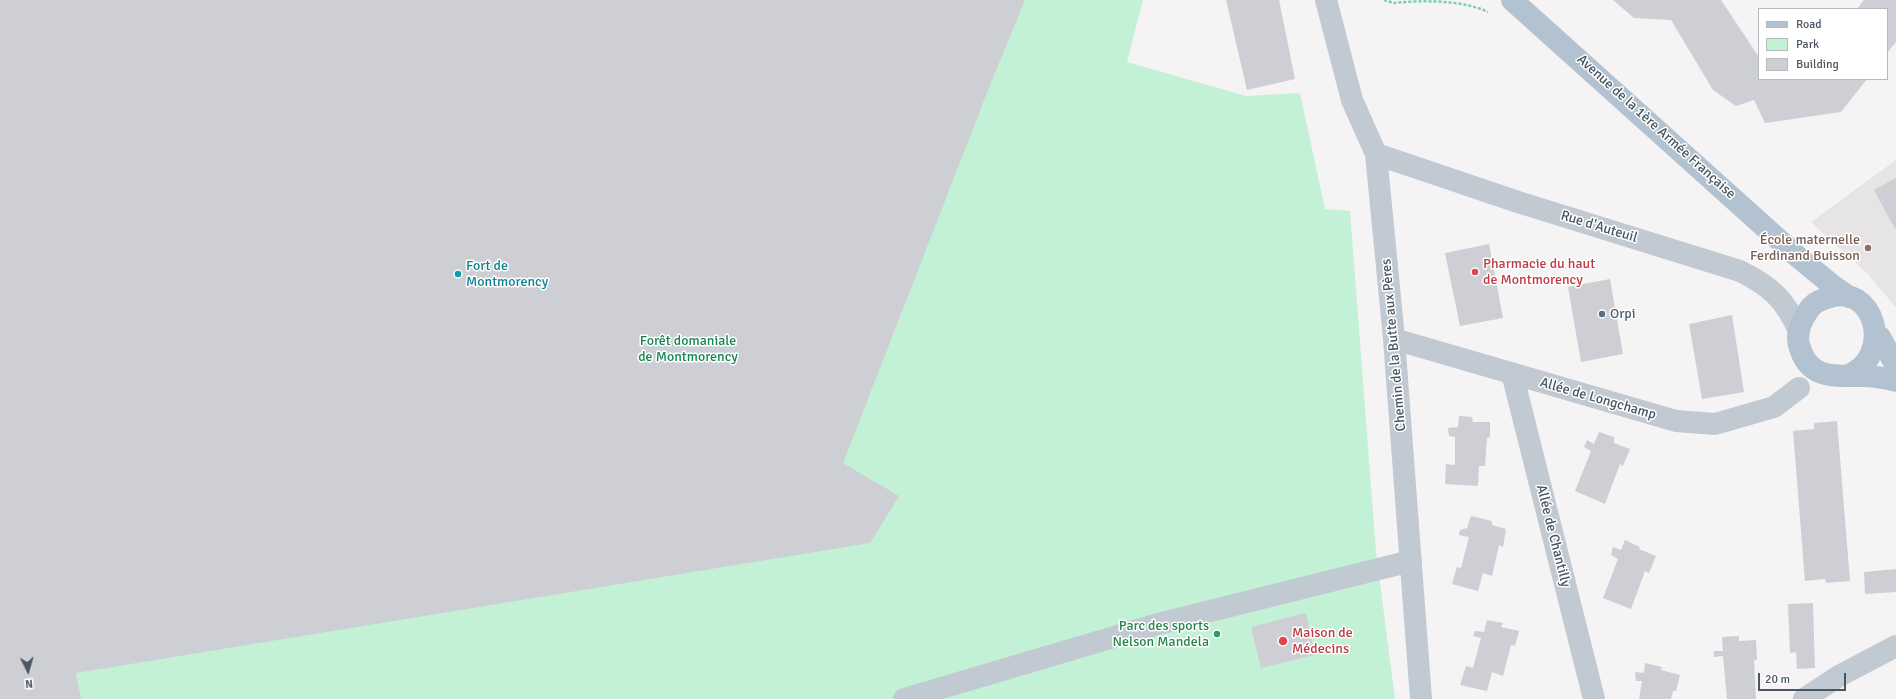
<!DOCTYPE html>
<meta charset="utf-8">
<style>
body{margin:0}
#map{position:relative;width:1896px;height:699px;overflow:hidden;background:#f5f3f3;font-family:Signika,sans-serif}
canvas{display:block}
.legend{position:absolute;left:1758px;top:8px;width:130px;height:72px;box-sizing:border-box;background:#fff;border:1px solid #b7bbc0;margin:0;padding:5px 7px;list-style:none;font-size:12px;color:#4a5661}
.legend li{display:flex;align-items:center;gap:8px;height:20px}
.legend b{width:20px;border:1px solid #b7bbc0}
.north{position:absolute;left:8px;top:651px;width:40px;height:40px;-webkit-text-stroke:3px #fff;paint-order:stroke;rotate:175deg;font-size:11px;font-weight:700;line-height:16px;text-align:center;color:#4a5661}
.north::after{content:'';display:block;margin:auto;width:14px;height:18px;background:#4a5661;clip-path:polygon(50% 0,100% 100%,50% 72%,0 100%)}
.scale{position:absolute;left:1758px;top:673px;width:88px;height:18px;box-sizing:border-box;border:2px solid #4a5661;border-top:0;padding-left:5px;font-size:12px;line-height:14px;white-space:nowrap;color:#4a5661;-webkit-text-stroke:3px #fff;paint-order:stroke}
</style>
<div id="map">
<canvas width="1896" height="699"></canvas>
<ul class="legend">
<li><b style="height:5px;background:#b3c2d1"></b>Road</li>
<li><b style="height:11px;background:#c3f1d5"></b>Park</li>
<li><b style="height:11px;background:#cdcfd5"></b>Building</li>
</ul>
<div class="north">N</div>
<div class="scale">20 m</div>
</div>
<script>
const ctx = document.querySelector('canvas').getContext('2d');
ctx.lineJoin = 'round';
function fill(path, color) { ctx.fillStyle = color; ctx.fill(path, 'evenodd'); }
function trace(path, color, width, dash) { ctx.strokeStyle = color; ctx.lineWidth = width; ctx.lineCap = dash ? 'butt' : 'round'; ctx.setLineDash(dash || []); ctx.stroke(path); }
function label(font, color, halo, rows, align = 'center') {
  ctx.font = font + ' Signika,sans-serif'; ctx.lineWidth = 3; ctx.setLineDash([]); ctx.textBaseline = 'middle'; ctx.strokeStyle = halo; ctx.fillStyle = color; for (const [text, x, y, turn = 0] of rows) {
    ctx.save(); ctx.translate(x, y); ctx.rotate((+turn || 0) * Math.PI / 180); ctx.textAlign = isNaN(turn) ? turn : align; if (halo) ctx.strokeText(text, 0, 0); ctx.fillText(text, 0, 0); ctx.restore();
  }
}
const education = new Path2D(`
 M 1896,160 L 1896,308 L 1868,274 L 1811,222 Z`);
const green = new Path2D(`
 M 0,0 L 1143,0 L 1127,62 L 1246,96 L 1300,93 L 1325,209 L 1350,211 L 1376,552 L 1395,699 L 0,699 Z`);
const building = new Path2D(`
 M 0,0 L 1025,0 L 990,85 L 843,463 L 899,496 L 870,543 L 76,673 L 81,699 L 0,699 Z
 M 1226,0 L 1279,0 L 1295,79 L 1247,90 Z
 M 1613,0 L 1721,0 L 1759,57 L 1759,79 L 1867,79 L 1841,112 L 1765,123 L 1754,100 L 1736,106 L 1713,90 L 1671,20 L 1634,18 Z
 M 1864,0 L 1896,0 L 1896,42 L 1887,53 L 1887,9 L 1857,9 Z
 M 1896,178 L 1896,228 L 1895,229 L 1874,190 Z
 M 1489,244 L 1503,318 L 1460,326 L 1445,253 Z
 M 1610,279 L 1623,354 L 1581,362 L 1568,287 Z
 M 1732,315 L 1744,392 L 1702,399 L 1689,324 Z
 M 1459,416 L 1472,417 L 1473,422 L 1490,422 L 1490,437 L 1487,438 L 1485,466 L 1479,466 L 1478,486 L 1445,484 L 1446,464 L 1455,465 L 1455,437 L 1449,436 L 1448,428 L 1458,427 Z
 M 1837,421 L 1850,581 L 1826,583 L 1825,579 L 1805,581 L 1793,431 L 1814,429 L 1814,423 Z
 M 1599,432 L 1614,437 L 1614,443 L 1630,449 L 1623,466 L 1620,464 L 1605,504 L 1575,491 L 1591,451 L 1584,447 L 1587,440 L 1594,444 Z
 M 1471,516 L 1492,521 L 1492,525 L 1506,529 L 1503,547 L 1499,545 L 1492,576 L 1483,573 L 1478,591 L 1452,584 L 1457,567 L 1461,568 L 1469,537 L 1459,535 L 1460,530 L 1467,528 Z
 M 1625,540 L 1640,547 L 1639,549 L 1656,556 L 1649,573 L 1645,571 L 1631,609 L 1603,598 L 1618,559 L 1611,555 L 1613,547 L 1621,550 Z
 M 1896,569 L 1896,592 L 1865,594 L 1864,572 Z
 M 1813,603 L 1815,668 L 1797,669 L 1796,652 L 1790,653 L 1788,604 Z
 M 1306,613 L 1315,655 L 1261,668 L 1251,627 Z
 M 1487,620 L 1503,623 L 1501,627 L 1519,631 L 1515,646 L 1511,645 L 1503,676 L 1492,672 L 1487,691 L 1460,685 L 1466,666 L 1473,668 L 1481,638 L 1473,636 L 1475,631 L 1484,632 Z
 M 1739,636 L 1739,641 L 1756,640 L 1757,660 L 1754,660 L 1756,699 L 1727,699 L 1723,656 L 1714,657 L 1714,651 L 1723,651 L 1722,637 Z
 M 1645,663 L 1662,667 L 1661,670 L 1680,675 L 1676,691 L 1673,691 L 1671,699 L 1639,699 L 1642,681 L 1636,681 L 1635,672 L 1644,673 Z`);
const path = new Path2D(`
 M 1384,0 L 1394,3 C 1424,0 1463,0 1488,12`);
const minor = new Path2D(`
 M 1326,0 L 1352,100 L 1376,154 L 1394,339 L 1421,699
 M 1376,154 L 1518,202 L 1740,271 C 1770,286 1785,299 1799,331
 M 1394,339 L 1676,421 L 1715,424 L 1774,407 L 1799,388
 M 1512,373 L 1594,699
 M 904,699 L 1158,624 L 1411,561
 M 1804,699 L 1839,676 L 1896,646`);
const major = new Path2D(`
 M 1512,0 L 1798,257 L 1832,285 L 1849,297
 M 1880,337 L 1896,366
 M 1846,376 C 1896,358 1875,280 1827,298 C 1820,300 1812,304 1808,311 C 1801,321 1796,333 1799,345 C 1808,380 1835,376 1863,376 C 1874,376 1885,378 1896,381`);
const markers = [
 [1868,248,4,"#8d6e63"],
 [1475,272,4,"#e0444e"],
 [458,274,4,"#0f9aa8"],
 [1602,314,4,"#5c6f8a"],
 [1217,634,4,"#2e9e5b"],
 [1283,641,5,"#e0444e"]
];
const streetNames = [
 ["Avenue de la 1ère Armée Française",1656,127,42],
 ["Rue d'Auteuil",1599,227,17],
 ["Chemin de la Butte aux Pères",1394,345,-95],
 ["Allée de Longchamp",1598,399,16],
 ["Allée de Chantilly",1553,536,76]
];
const educationNames = [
 ["École maternelle",1860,240],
 ["Ferdinand Buisson",1860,256]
];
const healthNames = [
 ["Pharmacie du haut",1483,264],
 ["de Montmorency",1483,280],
 ["Maison de",1292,633],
 ["Médecins",1292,649]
];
const cultureNames = [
 ["Fort de",466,266],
 ["Montmorency",466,282]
];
const serviceNames = [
 ["Orpi",1610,314]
];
const parkNames = [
 ["Forêt domaniale",688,341],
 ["de Montmorency",688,357]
];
const leisureNames = [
 ["Parc des sports",1209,626],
 ["Nelson Mandela",1209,642]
];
fill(education, '#e6e4e5');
fill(green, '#c3f1d5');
fill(building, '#cdcfd5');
trace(path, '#7ad0a6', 2.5, [3, 2]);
trace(minor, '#c1cad2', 22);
trace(major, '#b3c2d1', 22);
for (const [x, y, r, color] of markers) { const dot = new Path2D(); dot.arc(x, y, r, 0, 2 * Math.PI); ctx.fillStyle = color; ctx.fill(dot); trace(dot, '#fff', 1.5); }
label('14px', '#4a5661', '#fff', streetNames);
label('14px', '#785e54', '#fff', educationNames, 'right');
label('14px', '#be3a42', '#fff', healthNames, 'left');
label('14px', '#0d838f', '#fff', cultureNames, 'left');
label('14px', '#4e5e75', '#fff', serviceNames, 'left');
label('14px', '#17864f', '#fff', parkNames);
label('14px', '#27864d', '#fff', leisureNames, 'right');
</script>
